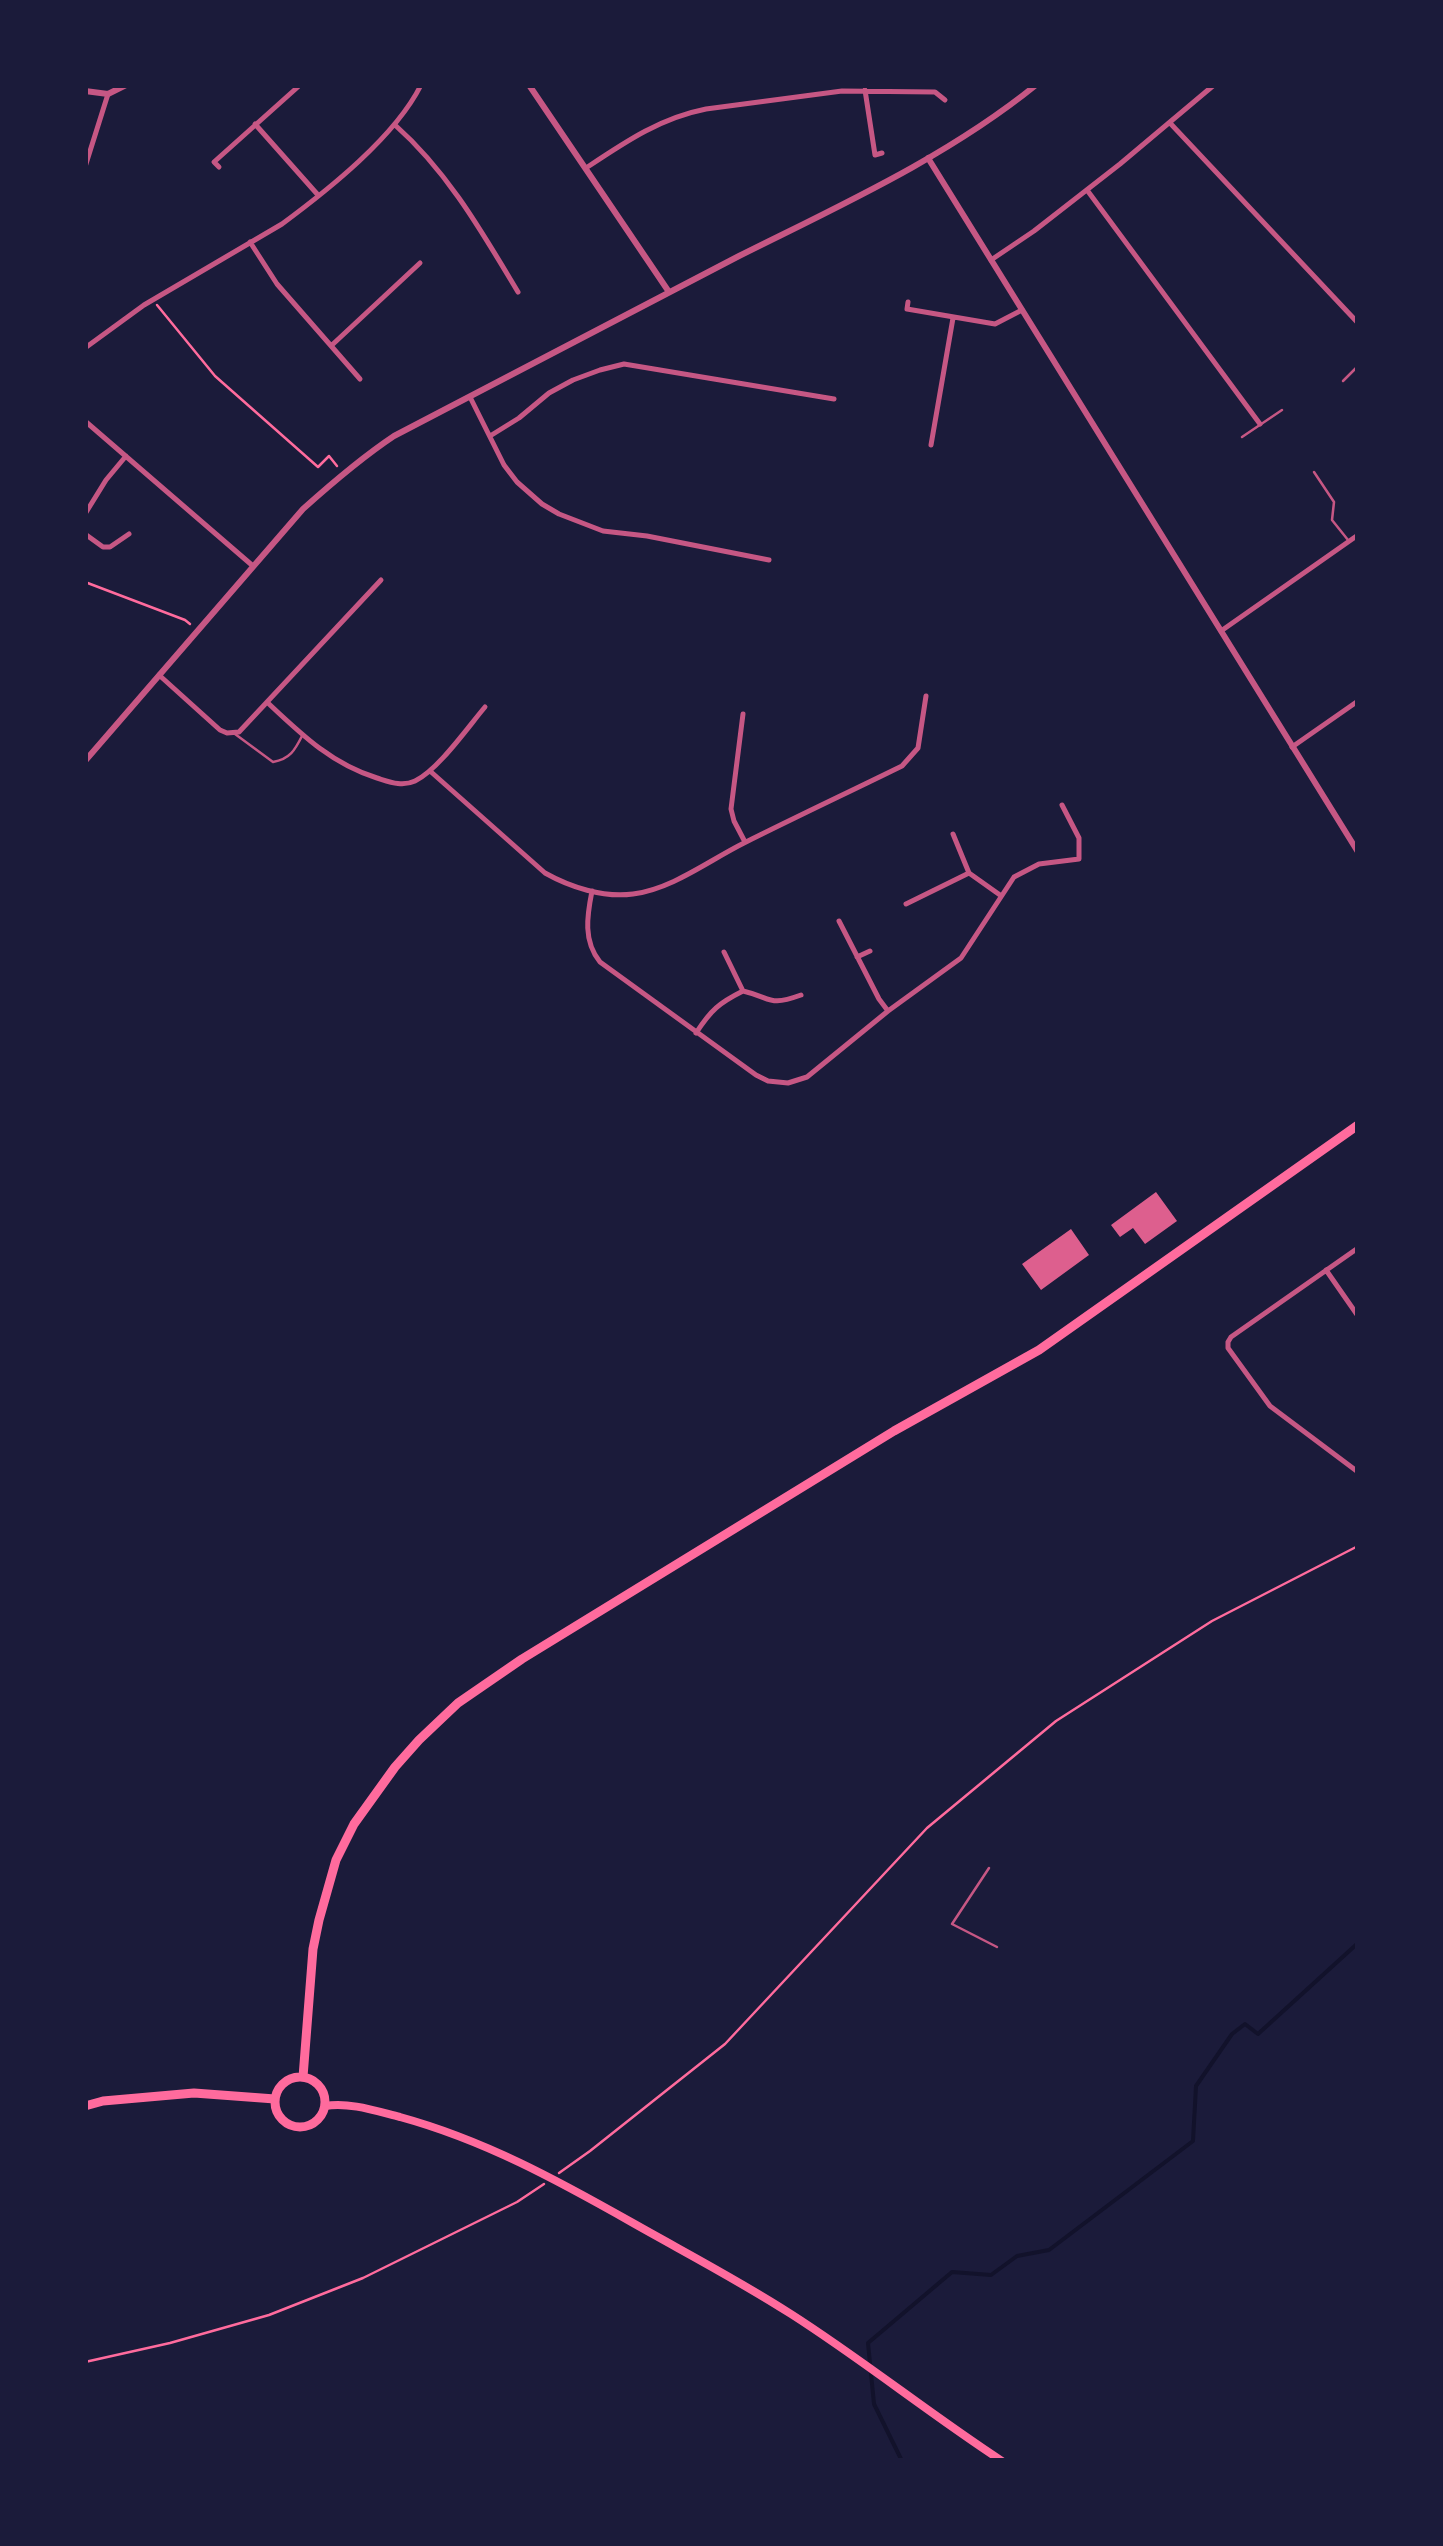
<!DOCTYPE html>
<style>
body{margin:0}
#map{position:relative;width:1443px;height:2546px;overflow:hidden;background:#1b1b3a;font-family:Cabin,sans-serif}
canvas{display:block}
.frame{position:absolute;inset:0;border:88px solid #1b1b3a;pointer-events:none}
</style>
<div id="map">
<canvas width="1443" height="2546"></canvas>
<div class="frame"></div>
</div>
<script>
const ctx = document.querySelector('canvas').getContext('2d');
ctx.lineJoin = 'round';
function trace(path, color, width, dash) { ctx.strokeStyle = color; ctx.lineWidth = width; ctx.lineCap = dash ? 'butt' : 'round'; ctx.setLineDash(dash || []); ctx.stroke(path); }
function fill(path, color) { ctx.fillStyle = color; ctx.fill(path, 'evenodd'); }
const stream = new Path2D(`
 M 902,2461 L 874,2404 L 868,2343 L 952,2272 L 991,2275 L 1017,2256 L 1049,2250 L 1193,2141 L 1196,2086 L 1232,2034 L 1245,2024 L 1258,2034 L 1358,1943`);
const building = new Path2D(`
 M 1156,1192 L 1177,1221 L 1145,1244 L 1133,1228 L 1120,1237 L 1111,1225 Z
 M 1071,1229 L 1089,1255 L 1041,1290 L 1022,1264 Z`);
const path = new Path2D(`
 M 157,305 L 215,376 L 318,467 L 329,456 L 337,466
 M 85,582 L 185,620 L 190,624
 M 559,2173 L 590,2151 L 725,2044 L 927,1828 L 1056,1721 L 1212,1621 L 1358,1546
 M 85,2362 L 170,2343 L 269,2315 L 363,2278 L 517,2202 L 544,2184`);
const service = new Path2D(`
 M 1343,381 L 1358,366
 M 1242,437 L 1282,410
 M 1314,472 L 1334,502 L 1332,520 L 1348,540
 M 235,734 L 273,762 C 290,759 295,750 302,736
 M 989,1868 L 952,1924 L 997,1947`);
const minor = new Path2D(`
 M 865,90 L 875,155 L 882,153
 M 1170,123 L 1358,323
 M 255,124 L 318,195
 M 395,125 C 448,172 482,232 518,292
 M 85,167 L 108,94
 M 219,167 L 214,162 L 300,85
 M 586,168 C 625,142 660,118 706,109 L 842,91 L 935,92 L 945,100
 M 1087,190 L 1260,424
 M 250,242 L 277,284 L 360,379
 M 991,260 L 1034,231 L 1120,164 L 1214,85
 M 908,302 L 907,309 L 995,324 L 1022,310
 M 332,345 L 420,263
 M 85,348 L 144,305 L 282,224 C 328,190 395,137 421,85
 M 470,397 L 504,465 L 517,482 L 542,504 L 559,514 L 603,531 L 647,536 L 769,560
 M 85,421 L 253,566
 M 490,436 L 519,418 L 549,393 L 573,380 L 600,370 L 624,364 L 834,399
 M 931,445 L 953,318
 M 85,514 L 106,480 L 126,456
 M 85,534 L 103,547 L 110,547 L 129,534
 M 1221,631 L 1358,535
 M 159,675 L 220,730 L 227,733 L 239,732 L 381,580
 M 268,703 C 302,735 332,764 377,778 C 390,782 402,787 415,781 C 438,770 468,727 485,707
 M 743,714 L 731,809 L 734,821 L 745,842
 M 1292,747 L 1358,701
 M 430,771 L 545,873 C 570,887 603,898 633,894 C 672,889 708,861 744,843 C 796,817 849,792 902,766 L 918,748 L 926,696
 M 953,834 L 969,873 L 1000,895
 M 592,891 C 587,916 583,941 600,962 L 756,1075 L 768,1081 L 788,1083 L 807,1077 L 888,1011 L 961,958 L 1014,877 L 1039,864 L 1079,859 L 1079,838 L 1062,805
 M 906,904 L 969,873
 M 839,921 L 879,999 L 888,1011
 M 724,952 L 743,991 C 773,998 768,1007 801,995
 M 857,957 L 870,951
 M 696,1033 C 711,1010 719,1003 743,991
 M 1358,1248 L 1231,1337 L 1228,1342 L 1228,1348 L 1270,1406 L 1358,1472
 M 1326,1270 L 1358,1316`);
const tertiary = new Path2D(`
 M 529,85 L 669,292
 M 85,91 L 108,94 L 126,85
 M 928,158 L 1358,852
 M 85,761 L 303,509 C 332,483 361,458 394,436 C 509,377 624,315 739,256 C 841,205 947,157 1036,85`);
const secondary = new Path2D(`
 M 325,2106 C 350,2102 376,2111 400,2117 C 484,2140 557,2180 633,2223 C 686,2253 740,2281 791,2314 C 863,2360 930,2414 1002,2461`);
const primary = new Path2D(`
 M275 2102a25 25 0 1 1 50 0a25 25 0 1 1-50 0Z
 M 303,2077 L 313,1949 L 319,1920 L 336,1860 L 354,1824 L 395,1767 L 419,1740 L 458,1703 L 522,1659 L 894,1431 L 1039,1350 L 1358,1125
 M 85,2106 L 103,2101 L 194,2093 L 275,2099`);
trace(stream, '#12122b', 4);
fill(building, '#dd5f8e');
trace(path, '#ff6b9d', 2.5);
trace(service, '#c65784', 2.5);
trace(minor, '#c65784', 5);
trace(tertiary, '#c65784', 6);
trace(secondary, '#ff6b9d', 8);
trace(primary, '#ff6b9d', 9);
</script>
